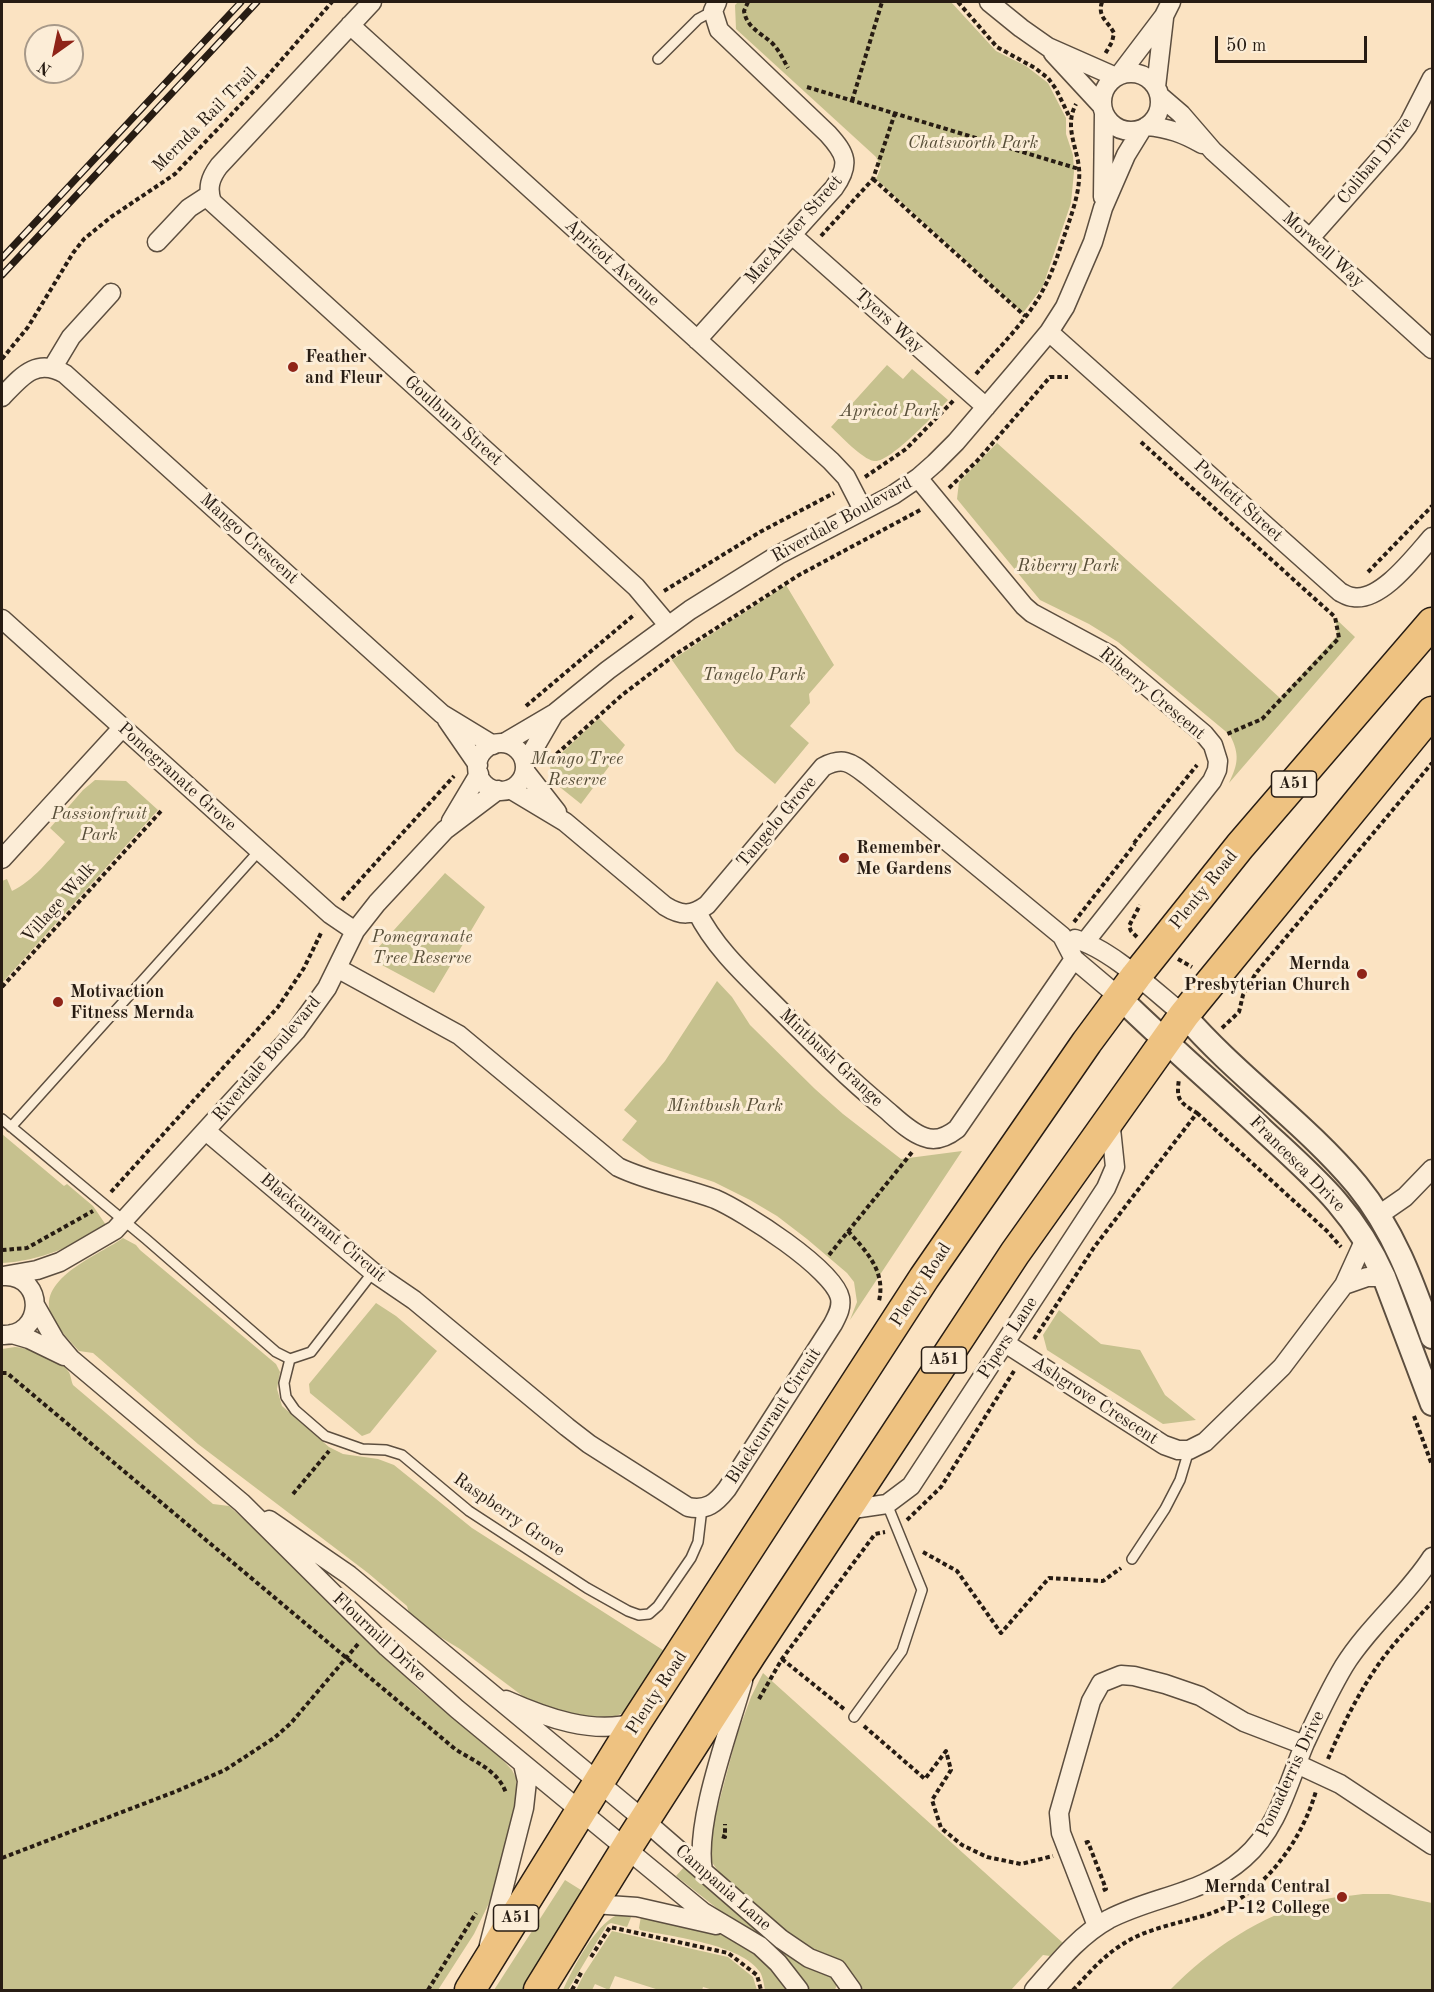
<!DOCTYPE html>
<style>
body{margin:0}
#map{position:relative;width:1434px;height:1992px;overflow:hidden;background:#fbe3c2;font-family:"Old Standard TT",serif}
canvas{display:block}
.frame{position:absolute;inset:0;border:3px solid #271c13;pointer-events:none}
.north{position:absolute;left:24px;top:24px;width:60px;height:60px;box-sizing:border-box;background:#fcedd7;border:2px solid #a79989;border-radius:50%;rotate:213deg;font-size:16px;font-weight:700;line-height:24px;text-align:center;color:#271c13}
.north::after{content:'';display:block;margin:auto;width:21px;height:27px;background:#8f2418;clip-path:polygon(50% 0,100% 100%,50% 72%,0 100%)}
.scale{position:absolute;left:1215px;top:36px;width:152px;height:27px;box-sizing:border-box;border:3px solid #271c13;border-top:0;padding-left:8px;font-size:18px;line-height:21px;white-space:nowrap;color:#271c13;-webkit-text-stroke:4px #fcedd7;paint-order:stroke}
</style>
<div id="map">
<canvas width="1434" height="1992"></canvas>
<div class="frame"></div>
<div class="north">N</div>
<div class="scale">50 m</div>
</div>
<script>
const ctx = document.querySelector('canvas').getContext('2d');
ctx.lineJoin = 'round';
function fill(path, color) { ctx.fillStyle = color; ctx.fill(path, 'evenodd'); }
function trace(path, color, width, dash) { ctx.strokeStyle = color; ctx.lineWidth = width; ctx.lineCap = dash ? 'butt' : 'round'; ctx.setLineDash(dash || []); ctx.stroke(path); }
function label(font, color, halo, rows, align = 'center') {
  ctx.font = font + ' "Old Standard TT",serif'; ctx.lineWidth = 6; ctx.setLineDash([]); ctx.textBaseline = 'middle'; ctx.strokeStyle = halo; ctx.fillStyle = color; for (const [text, x, y, turn = 0] of rows) {
    ctx.save(); ctx.translate(x, y); ctx.rotate((+turn || 0) * Math.PI / 180); ctx.textAlign = isNaN(turn) ? turn : align; if (halo) ctx.strokeText(text, 0, 0); ctx.fillText(text, 0, 0); ctx.restore();
  }
}
const green = new Path2D(`
 M 738,2 L 951,2 L 996,51 L 1026,66 L 1048,83 L 1066,118 L 1066,134 L 1073,155 L 1074,172 L 1071,203 L 1043,286 L 1023,313 L 876,179 L 881,167 L 876,157 L 736,29 L 735,5 Z
 M 887,365 L 903,379 L 912,369 L 948,400 C 937,412 889,464 874,461 C 862,459 841,436 831,427 Z
 M 997,443 L 1280,698 L 1337,636 L 1336,619 L 1355,637 L 1229,783 C 1238,764 1240,755 1230,735 L 1118,642 L 1089,624 L 1040,600 L 957,499 L 959,482 Z
 M 786,585 L 834,665 L 809,694 L 810,703 L 790,726 L 809,743 L 775,784 L 736,751 L 672,660 Z
 M 599,718 L 625,745 L 581,804 L 551,780 L 550,764 Z
 M 95,780 L 126,781 L 158,810 L 2,983 L 2,881 L 7,879 L 12,891 C 33,881 50,859 65,842 L 50,828 L 83,790 Z
 M 445,873 L 485,907 L 434,993 L 380,964 L 377,949 Z
 M 717,981 L 732,997 L 750,1025 L 815,1089 L 843,1114 L 901,1159 L 962,1151 L 850,1320 L 857,1302 L 854,1282 L 847,1273 L 807,1239 L 777,1216 L 750,1200 L 714,1182 L 650,1161 L 622,1140 L 637,1121 L 624,1110 L 665,1061 Z
 M 2,1134 L 64,1186 L 67,1184 L 93,1206 L 106,1225 C 75,1246 39,1261 2,1263 Z
 M 123,1238 L 136,1245 L 140,1250 L 276,1364 L 280,1372 L 277,1389 L 282,1406 L 329,1447 L 343,1454 L 378,1459 L 394,1465 L 472,1528 L 666,1652 L 628,1710 L 621,1714 L 610,1718 L 598,1719 L 550,1708 L 528,1700 L 460,1649 L 422,1626 L 410,1617 L 407,1606 L 368,1573 L 198,1444 L 93,1353 L 79,1351 C 70,1341 57,1328 51,1314 C 37,1278 101,1254 123,1238 Z
 M 376,1303 L 396,1316 L 437,1351 L 370,1433 L 362,1436 L 310,1393 L 309,1384 Z
 M 1059,1310 L 1101,1344 L 1140,1350 L 1165,1395 L 1196,1420 L 1163,1424 L 1047,1350 L 1043,1335 Z
 M 15,1347 C 29,1348 60,1358 68,1371 C 71,1374 71,1381 73,1385 L 213,1504 L 229,1506 L 267,1540 L 418,1689 L 496,1753 L 512,1770 L 516,1778 L 517,1796 L 491,1899 L 474,1934 L 438,1990 L 2,1990 L 2,1349 Z
 M 763,1673 L 1063,1943 L 1050,1956 L 1043,1955 L 1011,1990 L 861,1990 L 839,1960 L 800,1944 L 726,1882 L 711,1861 L 710,1836 L 737,1735 L 751,1697 Z
 M 685,1866 L 834,1978 L 837,1984 L 835,1990 L 809,1990 L 789,1965 L 676,1876 Z
 M 565,1880 L 589,1895 L 528,1990 L 494,1990 Z
 M 1363,1894 L 1389,1894 L 1432,1903 L 1432,1990 L 1170,1990 C 1210,1949 1261,1915 1317,1901 C 1332,1897 1348,1896 1363,1894 Z
 M 617,1915 L 632,1915 L 627,1927 L 611,1923 L 607,1925 L 568,1990 L 563,1990 C 573,1968 595,1925 617,1915 Z
 M 641,1916 L 726,1936 L 752,1948 L 784,1982 L 785,1990 L 765,1990 C 764,1985 763,1977 760,1972 C 741,1944 673,1937 640,1930 L 639,1928 Z
 M 612,1931 L 728,1957 L 753,1977 L 757,1990 L 713,1990 L 703,1987 L 702,1990 L 659,1990 L 615,1976 L 609,1990 L 595,1984 L 592,1990 L 576,1990 L 584,1974 Z`);
const path = new Path2D(`
 M 748,2 L 744,11 C 747,28 760,32 772,43 C 779,50 783,59 788,68
 M 958,2 L 997,47 L 1035,68 L 1048,78 L 1056,89 L 1070,118
 M 1102,2 C 1097,17 1108,21 1114,33 L 1112,42 L 1105,54
 M 807,87 L 1079,169
 M 852,101 L 882,2
 M 873,179 L 1025,316
 M 821,236 L 873,179 L 895,113
 M 2,359 L 28,327 L 73,253 L 84,239 L 111,217 L 175,174 L 263,81 L 332,2
 M 976,374 C 999,347 1028,320 1044,288 C 1054,269 1060,248 1067,228 C 1072,213 1078,196 1079,180 C 1082,153 1062,130 1076,104
 M 1141,442 L 1335,617 L 1339,638 L 1262,719 L 1227,734
 M 865,477 L 906,449 L 954,400
 M 949,488 L 977,461 L 1050,377 L 1068,377
 M 1368,572 L 1432,506
 M 664,591 L 760,532 L 834,493
 M 526,706 L 635,614
 M 551,759 L 622,695 L 676,654 L 799,575 L 922,509
 M 1134,843 L 1197,765
 M 342,900 L 454,776
 M 1074,922 L 1135,844
 M 1137,937 L 1131,931 L 1129,926 L 1140,905
 M 1178,959 L 1192,967
 M 2,987 L 162,810
 M 1222,1028 L 1239,1012 L 1243,995 L 1256,973 L 1432,763
 M 1197,1113 L 1327,1231 L 1341,1247
 M 111,1192 L 278,1007 L 304,968 L 322,931
 M 848,1231 C 866,1251 886,1271 879,1301
 M 2,1250 L 27,1248 L 93,1211
 M 829,1255 L 913,1151
 M 1034,1339 L 1095,1246 L 1197,1113 C 1179,1102 1176,1100 1179,1079
 M 2,1373 L 7,1373 L 455,1749 C 475,1762 498,1770 506,1793
 M 1414,1416 L 1432,1465
 M 293,1494 L 329,1451
 M 907,1520 L 941,1487 L 1014,1371
 M 923,1552 L 957,1571 L 1001,1633 L 1049,1578 L 1103,1581 L 1121,1568
 M 782,1659 L 844,1709
 M 759,1699 L 782,1659 L 875,1534 L 885,1532
 M 864,1726 L 925,1779 L 946,1751 L 951,1770 L 932,1800 L 941,1828 L 962,1845 L 987,1857 L 1021,1864 L 1053,1856
 M 1328,1759 C 1342,1726 1358,1694 1378,1665 C 1394,1642 1414,1622 1432,1602
 M 722,1836 L 725,1837 L 725,1824
 M 1085,1843 L 1088,1842 L 1106,1889 L 1102,1891
 M 2,1858 L 177,1791 L 225,1770 L 274,1738 L 291,1723 L 358,1644
 M 591,1957 L 610,1927 L 728,1953 L 757,1975 L 761,1990
 M 428,1990 L 476,1913
 M 572,1990 L 582,1971
 M 1073,1990 C 1088,1974 1103,1956 1123,1944 C 1147,1928 1181,1923 1209,1914 C 1262,1896 1301,1843 1316,1791`);
const service = new Path2D(`
 M 658,59 L 698,19 L 713,11
 M 2,1119 L 146,1239 L 276,1352 L 290,1359 L 311,1352 L 373,1272
 M 11,1127 L 259,851
 M 290,1359 L 284,1383 L 286,1397 L 295,1410 L 325,1436 L 362,1449 L 386,1450 L 402,1455 L 469,1511 L 587,1588 L 628,1611 L 639,1615 L 649,1614 L 658,1606 L 691,1558 L 698,1542 L 702,1508
 M 1132,1559 L 1165,1509 L 1180,1480 L 1189,1450
 M 854,1717 L 902,1651 L 922,1590 L 887,1504`);
const minor = new Path2D(`
 M 372,2 L 219,166 C 210,178 207,188 212,202 L 636,587 L 668,625
 M 989,2 L 1021,28 L 1048,47 L 1116,77
 M 350,25 L 831,461 L 846,477 L 863,510
 M 1053,53 L 1102,106
 M1102 102a29 29 0 1 1 58 0a29 29 0 1 1-58 0Z
 M 1120,74 L 1164,16 L 1171,2
 M 1156,87 L 1164,18
 M 1160,96 L 1181,114 L 1213,151 L 1432,349
 M 1147,126 C 1168,128 1183,133 1202,144
 M 1103,197 L 1104,113
 M 792,235 L 986,407
 M 1310,238 L 1395,142 L 1408,125 L 1432,78
 M 157,242 L 189,208 L 209,195
 M 1049,332 L 1340,592 C 1344,594 1348,597 1353,597 C 1381,602 1415,556 1432,537
 M 697,340 L 834,188 C 851,164 846,154 828,134 L 719,30 L 713,11 L 717,2
 M 53,367 L 71,337 L 111,293
 M 2,397 C 21,377 36,357 65,374 L 442,714 L 493,745
 M 918,478 L 1024,606 L 1032,613 L 1110,655 L 1204,734 L 1213,745 L 1218,761 L 1217,770 L 1212,781 L 1085,942
 M 2,619 L 330,914 L 355,931
 M 447,720 L 478,765
 M 504,743 L 555,713 L 608,670 L 690,610 L 778,555 L 893,495 L 918,478 L 935,463 L 956,442 L 1019,368 L 1049,332 L 1065,307 L 1093,242 L 1103,208 L 1126,155 L 1142,129
 M477 767a24 24 0 1 1 48 0a24 24 0 1 1-48 0Z
 M 525,764 L 554,714
 M 525,771 L 557,812
 M 510,789 L 565,822 L 665,906 C 681,916 692,916 707,905 L 823,767 C 844,756 851,763 868,776 L 1062,936 L 1074,959 L 1119,997
 M 451,821 L 479,774
 M 2,859 L 122,728
 M 697,912 C 715,948 745,975 773,1003 C 809,1039 844,1075 883,1107 C 895,1117 909,1132 924,1137 C 936,1142 948,1136 957,1129 L 1074,959
 M 1075,939 C 1111,949 1154,991 1184,1015
 M 206,1131 L 373,1272 L 414,1300 L 567,1427 L 589,1444 L 688,1507 C 707,1511 716,1503 727,1489 L 833,1324 C 837,1316 842,1308 840,1298 C 834,1269 743,1211 715,1199 C 683,1187 649,1182 618,1167 L 459,1035 L 337,968
 M 1379,1215 L 1405,1197 L 1432,1169
 M 3,1276 L 37,1270 L 60,1262 L 115,1230 L 296,1031 L 327,988 L 355,931 L 377,903 L 445,830 L 498,790
 M 1344,1285 L 1367,1277 L 1384,1277
 M 35,1305 L 55,1340 L 71,1359 L 242,1503 L 387,1647 L 457,1709 L 703,1912 L 760,1946 L 778,1963 L 799,1990
 M 12,1334 L 29,1339 L 64,1356
 M 2,1335 C 44,1337 46,1277 6,1276
 M 1005,1343 L 1164,1445 L 1178,1450 L 1189,1450 L 1205,1442 L 1282,1367 L 1344,1285 L 1365,1239
 M 846,1510 L 887,1504 L 911,1486 L 1106,1188 L 1115,1167 L 1110,1119
 M 269,1520 L 349,1575 L 644,1820 L 781,1939 L 809,1958 L 837,1969 L 852,1990
 M 506,1700 C 544,1717 595,1736 636,1722
 M 1297,1764 L 1340,1784 L 1432,1845
 M 703,1871 C 694,1823 729,1731 743,1681
 M 593,1904 L 637,1907 L 716,1925
 M 1097,1926 L 1061,1833 L 1059,1813 L 1091,1701 L 1101,1683 L 1121,1675 L 1134,1676 L 1165,1684 L 1200,1696 L 1244,1722 L 1304,1745
 M 489,1945 L 524,1808 L 527,1781 L 523,1764
 M 1034,1990 C 1056,1965 1078,1936 1109,1919 C 1156,1895 1202,1895 1244,1858 C 1278,1829 1288,1783 1305,1743 C 1317,1717 1329,1691 1344,1666 C 1369,1626 1407,1596 1432,1557`);
const tertiary = new Path2D(`
 M 1119,997 C 1166,1043 1216,1086 1263,1130 C 1315,1178 1355,1211 1384,1277 L 1432,1404
 M 1184,1015 C 1237,1076 1305,1123 1357,1185 C 1394,1230 1413,1284 1432,1337`);
const trunk = new Path2D(`
 M 470,1990 L 636,1722 L 924,1278 L 1087,1042 L 1136,976 L 1240,846 L 1432,623
 M 539,1990 L 631,1841 L 751,1654 L 1015,1253 L 1184,1015 L 1432,712`);
const rail = new Path2D(`
 M 2,258 L 241,2
 M 2,275 L 257,2`);
const markers = [
 [293,367,6,"#8f2418"],
 [844,858,6,"#8f2418"],
 [1362,974,6,"#8f2418"],
 [58,1002,6,"#8f2418"],
 [1342,1897,6,"#8f2418"]
];
const shields = [
 [1294,784,45],
 [944,1360,45],
 [516,1918,45]
];
const shieldNames = [
 ["A51",1294,784],
 ["A51",944,1360],
 ["A51",516,1918]
];
const streetNames = [
 ["Mernda Rail Trail",205,120,-45],
 ["Coliban Drive",1375,161,-51],
 ["MacAlister Street",794,230,-49],
 ["Morwell Way",1323,250,42],
 ["Apricot Avenue",612,263,42],
 ["Tyers Way",889,321,42],
 ["Goulburn Street",453,421,42],
 ["Powlett Street",1238,501,42],
 ["Riverdale Boulevard",842,520,-29],
 ["Mango Crescent",249,539,42],
 ["Riberry Crescent",1152,694,40],
 ["Pomegranate Grove",177,777,42],
 ["Tangelo Grove",777,822,-50],
 ["Plenty Road",1204,890,-51],
 ["Village Walk",59,903,-48],
 ["Mintbush Grange",831,1058,43],
 ["Riverdale Boulevard",267,1059,-50],
 ["Francesca Drive",1297,1164,45],
 ["Blackcurrant Circuit",323,1228,40],
 ["Plenty Road",921,1285,-57],
 ["Pipers Lane",1008,1338,-57],
 ["Ashgrove Crescent",1095,1401,33],
 ["Blackcurrant Circuit",774,1416,-57],
 ["Raspberry Grove",509,1515,35],
 ["Flourmill Drive",379,1637,43],
 ["Plenty Road",657,1693,-57],
 ["Pomaderris Drive",1291,1774,-65],
 ["Campania Lane",723,1888,41]
];
const parkNames = [
 ["Chatsworth Park",973,143],
 ["Apricot Park",890,411],
 ["Riberry Park",1068,566],
 ["Tangelo Park",754,675],
 ["Mango Tree",577,759],
 ["Reserve",577,780],
 ["Passionfruit",99,814],
 ["Park",99,835],
 ["Pomegranate",422,937],
 ["Tree Reserve",422,958],
 ["Mintbush Park",725,1106]
];
const poiNames = [
 ["Feather",305,357],
 ["and Fleur",305,378],
 ["Remember",856,848],
 ["Me Gardens",856,869],
 ["Mernda",1350,964,"right"],
 ["Presbyterian Church",1350,985,"right"],
 ["Motivaction",70,992],
 ["Fitness Mernda",70,1013],
 ["Mernda Central",1330,1887,"right"],
 ["P-12 College",1330,1908,"right"]
];
fill(green, '#c6c18e');
trace(service, '#5c4e3f', 12);
trace(minor, '#5c4e3f', 21);
trace(tertiary, '#5c4e3f', 26);
trace(trunk, '#271c13', 33);
trace(path, '#271c13', 4, [4.5, 3]);
trace(service, '#fcedd7', 9);
trace(minor, '#fcedd7', 18);
trace(tertiary, '#fcedd7', 22);
trace(trunk, '#eec281', 30);
trace(rail, '#271c13', 7);
trace(rail, '#fcedd7', 4.5, [14]);
for (const [x, y, r, color] of markers) { const dot = new Path2D(); dot.arc(x, y, r, 0, 2 * Math.PI); ctx.fillStyle = color; ctx.fill(dot); trace(dot, '#fcedd7', 2); }
for (const [x, y, w] of shields) { const box = new Path2D(); box.roundRect(x - w / 2, y - 13, w, 26, 4.5); ctx.fillStyle = '#fcedd7'; ctx.fill(box); trace(box, '#271c13', 1.5); }
label('bold 16px', '#271c13', null, shieldNames);
label('18px', '#271c13', '#fcedd7', streetNames);
label('italic 18px', '#574e38', '#fcedd7', parkNames);
label('bold 18px', '#271c13', '#fcedd7', poiNames, 'left');
</script>
